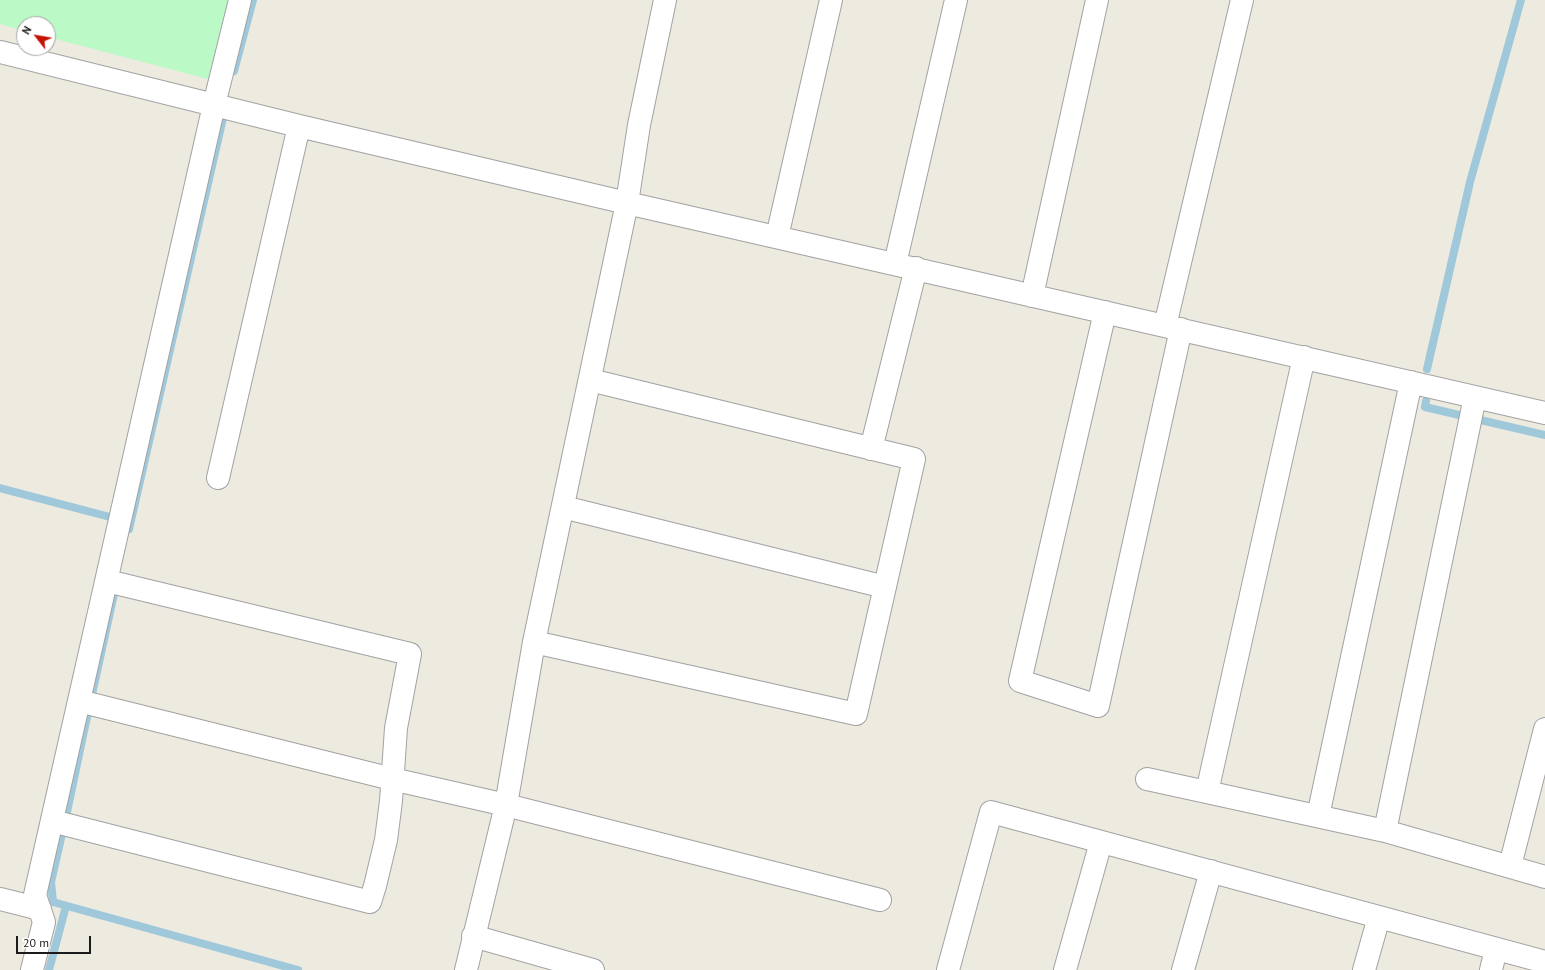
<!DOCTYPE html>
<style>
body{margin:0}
#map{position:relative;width:1545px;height:970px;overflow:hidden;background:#edeae0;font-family:"PT Sans",sans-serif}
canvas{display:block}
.north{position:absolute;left:16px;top:16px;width:40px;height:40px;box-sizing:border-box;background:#fff;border:1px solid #a4a4a4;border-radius:50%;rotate:301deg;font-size:11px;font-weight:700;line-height:16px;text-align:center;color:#1b1b1b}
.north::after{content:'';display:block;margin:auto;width:14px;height:18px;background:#c51201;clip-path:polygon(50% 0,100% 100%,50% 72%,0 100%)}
.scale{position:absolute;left:16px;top:936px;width:75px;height:18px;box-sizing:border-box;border:2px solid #1b1b1b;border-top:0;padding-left:5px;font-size:12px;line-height:14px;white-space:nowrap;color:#1b1b1b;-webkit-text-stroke:3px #fff;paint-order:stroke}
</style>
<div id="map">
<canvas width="1545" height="970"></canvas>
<div class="north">N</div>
<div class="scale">20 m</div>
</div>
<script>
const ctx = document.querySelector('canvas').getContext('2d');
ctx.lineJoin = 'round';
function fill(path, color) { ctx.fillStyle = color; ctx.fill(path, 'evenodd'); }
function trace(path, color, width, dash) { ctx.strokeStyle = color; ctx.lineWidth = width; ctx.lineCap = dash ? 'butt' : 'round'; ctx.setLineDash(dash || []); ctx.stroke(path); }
const park = new Path2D(`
 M 0,0 L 234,0 L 219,82 L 48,37 L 48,24 L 24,24 L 24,31 L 0,24 Z`);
const stream = new Path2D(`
 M 234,71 L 253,0
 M 1427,369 L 1470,182 L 1521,0
 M 1426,401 L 1425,407 L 1545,435
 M 0,488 L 110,517
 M 129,529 L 225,109
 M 116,585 L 84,731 L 67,812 L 51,882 L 53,902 L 298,970
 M 49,970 L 66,906`);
const minor = new Path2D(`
 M 0,52 L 299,126 L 627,203 L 1545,413
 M 777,237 L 831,0
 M 895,264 L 956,0
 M 1032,296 L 1097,0
 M 1105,312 L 1020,681 L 1098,706 L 1181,329
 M 1165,326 L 1242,0
 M 871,449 L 916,268
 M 218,478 L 299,126
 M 563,507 L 885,587
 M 534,642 L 856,714 L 914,459 L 590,380
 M 79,701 L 392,779 L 506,805 L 880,900
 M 1147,779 L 1385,831 L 1545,877
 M 1207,792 L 1304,357
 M 1318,816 L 1411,382
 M 52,821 L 370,902 L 375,886 L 386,840 L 391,801 L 396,728 L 410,654 L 107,581
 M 1385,831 L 1475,397
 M 1510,866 L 1545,729
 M 0,899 L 40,909
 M 473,936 L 593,970
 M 32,970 L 44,922 L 35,895 L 214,105 L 240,0
 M 466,970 L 506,805 L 534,642 L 627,203 L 639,125 L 665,0
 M 948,970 L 991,812 L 1545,962
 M 1065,970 L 1101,842
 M 1183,970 L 1211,871
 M 1364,970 L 1379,917
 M 1491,970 L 1496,949`);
fill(park, '#bbf9c6');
trace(stream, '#a0c8db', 8);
trace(minor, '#a2a2a2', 24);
trace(minor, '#fff', 22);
</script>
